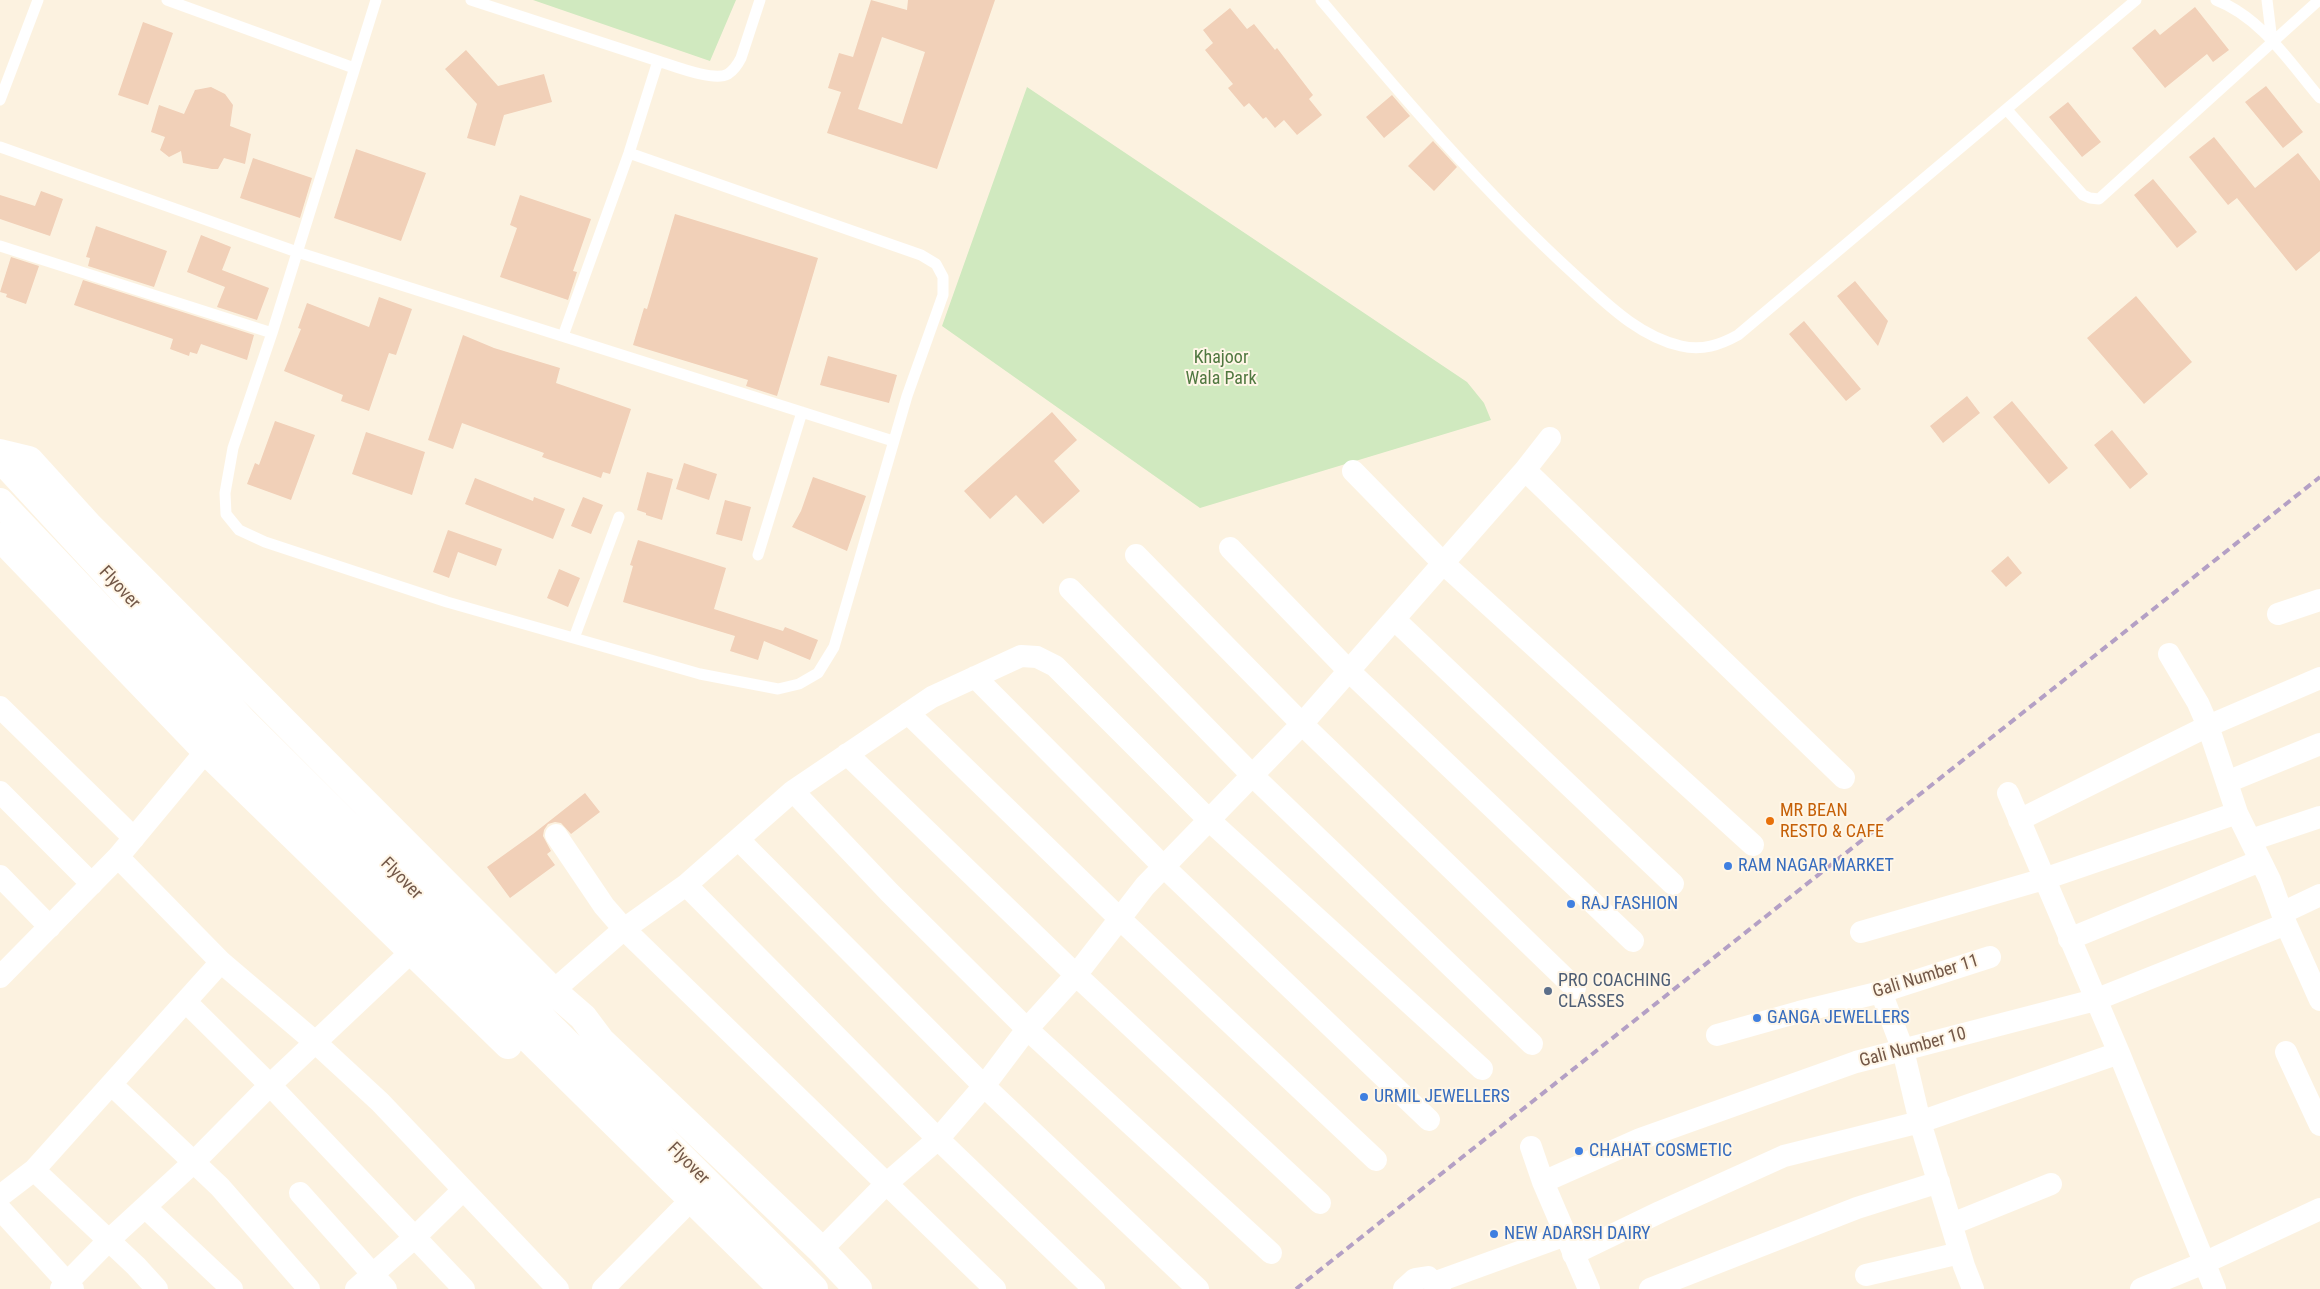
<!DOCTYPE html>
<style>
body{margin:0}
canvas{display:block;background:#fcf2e0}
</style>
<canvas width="2320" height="1289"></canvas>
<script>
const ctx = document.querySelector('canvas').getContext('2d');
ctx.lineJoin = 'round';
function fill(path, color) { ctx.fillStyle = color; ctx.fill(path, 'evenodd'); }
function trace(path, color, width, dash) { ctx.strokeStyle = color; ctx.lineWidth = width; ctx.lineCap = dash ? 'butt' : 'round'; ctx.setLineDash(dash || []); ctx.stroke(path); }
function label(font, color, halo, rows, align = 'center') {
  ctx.font = font + ' "Roboto Condensed",sans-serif'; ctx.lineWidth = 4; ctx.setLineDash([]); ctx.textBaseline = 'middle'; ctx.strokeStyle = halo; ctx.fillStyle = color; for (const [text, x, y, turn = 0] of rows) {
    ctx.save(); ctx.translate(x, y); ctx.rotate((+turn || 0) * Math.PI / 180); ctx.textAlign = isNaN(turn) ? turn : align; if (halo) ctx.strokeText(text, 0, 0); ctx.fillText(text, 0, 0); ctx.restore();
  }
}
const green = new Path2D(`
 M 533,0 L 736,0 L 710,61 Z
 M 1027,87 L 1467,382 L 1484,403 L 1491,420 L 1200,508 L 942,326 Z`);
const building = new Path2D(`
 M 871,0 L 907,10 L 908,0 L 995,0 L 937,169 L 827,133 L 841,92 L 828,88 L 839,53 L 853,57 ZM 882,37 L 925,52 L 902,124 L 858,109 Z
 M 2195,7 L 2229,50 L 2213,62 L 2207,54 L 2165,88 L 2132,48 L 2155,29 L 2160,35 Z
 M 1230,8 L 1247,29 L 1254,24 L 1275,50 L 1277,48 L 1313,95 L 1309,99 L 1322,115 L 1297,135 L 1284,120 L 1275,128 L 1266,117 L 1263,119 L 1249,103 L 1244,107 L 1228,88 L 1233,84 L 1205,50 L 1213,43 L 1203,30 Z
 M 143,22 L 173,33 L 148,105 L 118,95 Z
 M 466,50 L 498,86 L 544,74 L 552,102 L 504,115 L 495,146 L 467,138 L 477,104 L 445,69 Z
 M 2266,86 L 2303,132 L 2283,148 L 2245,102 Z
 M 211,87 L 225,94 L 233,105 L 230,126 L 251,134 L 245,164 L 224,158 L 218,169 L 212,169 L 183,163 L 181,151 L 169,157 L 160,150 L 165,137 L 151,132 L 159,105 L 184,114 L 195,90 Z
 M 1392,95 L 1410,116 L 1384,138 L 1366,117 Z
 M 2068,102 L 2101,142 L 2082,157 L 2049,117 Z
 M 2214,137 L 2255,188 L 2298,153 L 2320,181 L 2320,251 L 2296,271 L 2237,198 L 2228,205 L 2189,157 Z
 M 1433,141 L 1457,167 L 1434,191 L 1408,166 Z
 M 356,149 L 426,173 L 401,241 L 334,218 Z
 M 253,158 L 312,178 L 300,218 L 240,198 Z
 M 2153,179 L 2197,232 L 2177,248 L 2134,195 Z
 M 41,191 L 63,199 L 50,236 L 0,219 L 0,195 L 35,206 Z
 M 520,195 L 591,219 L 573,271 L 577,272 L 568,300 L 500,277 L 517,228 L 510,225 Z
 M 675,214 L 818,258 L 777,396 L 746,386 L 748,380 L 633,345 L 644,308 L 647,309 Z
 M 96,226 L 167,251 L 154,287 L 88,266 L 90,258 L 86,257 Z
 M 201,235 L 231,247 L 222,270 L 269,288 L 257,320 L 217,307 L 225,287 L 187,272 Z
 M 11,257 L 39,266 L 26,304 L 6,297 L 7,294 L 0,292 Z
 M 83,280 L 254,335 L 247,360 L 201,344 L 197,354 L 190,352 L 189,356 L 170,349 L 173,339 L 74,305 Z
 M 1855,281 L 1888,321 L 1878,346 L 1837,296 Z
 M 2136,296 L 2192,362 L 2144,404 L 2087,338 Z
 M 379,297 L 412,309 L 396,355 L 389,353 L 369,411 L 341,401 L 343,395 L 284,371 L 301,329 L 298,328 L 307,303 L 369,327 Z
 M 1804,321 L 1861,389 L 1846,401 L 1789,334 Z
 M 463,335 L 494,348 L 560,368 L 556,383 L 631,409 L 610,474 L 603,472 L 601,478 L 542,457 L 544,453 L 462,423 L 453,449 L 428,440 Z
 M 828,356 L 897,375 L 889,403 L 820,385 Z
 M 1967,396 L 1980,413 L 1943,443 L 1930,426 Z
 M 2012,401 L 2068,468 L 2049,484 L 1993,417 Z
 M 1052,412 L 1077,440 L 1054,461 L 1080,491 L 1043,524 L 1016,495 L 990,519 L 964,491 Z
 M 275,421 L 315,435 L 291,500 L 247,484 L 255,463 L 259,465 Z
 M 2112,430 L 2148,474 L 2130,489 L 2094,445 Z
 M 366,432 L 425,452 L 412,495 L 352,474 Z
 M 684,463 L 717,474 L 709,500 L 676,489 Z
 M 647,472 L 673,479 L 662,520 L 646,515 L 646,513 L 637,510 Z
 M 813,477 L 866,496 L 847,551 L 792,527 L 801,511 Z
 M 475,478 L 533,501 L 534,497 L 565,509 L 553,539 L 465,504 Z
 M 583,497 L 603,505 L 591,534 L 571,526 Z
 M 725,500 L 751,507 L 742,541 L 716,534 Z
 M 448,530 L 502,549 L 496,566 L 458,552 L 449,578 L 433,572 Z
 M 638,540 L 726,568 L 714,609 L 783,631 L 785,627 L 818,640 L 810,660 L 764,641 L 758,660 L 730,651 L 735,636 L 623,602 L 633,566 L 630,565 Z
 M 2008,556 L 2022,573 L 2006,587 L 1991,571 Z
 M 559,569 L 580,578 L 568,607 L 547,598 Z
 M 585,793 L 600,812 L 571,834 L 561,823 L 555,822 L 548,824 L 544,830 L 543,836 L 551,851 L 547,854 L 555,865 L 510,898 L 487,867 L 533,834 Z`);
const lane = new Path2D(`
 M 167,0 L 354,68
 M 376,0 L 272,333 L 233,448 L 225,493 L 226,514 L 239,530 L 265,542 L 447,602 L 700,674 L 778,689 L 799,684 L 818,673 L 834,647 L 907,396 L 943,295 L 943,277 L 936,264 L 921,255 L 629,153
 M 471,0 L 658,61 L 629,153 L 563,336
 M 1321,0 C 1401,95 1483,191 1575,275 C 1606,303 1638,336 1681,346 C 1702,351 1720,345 1738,335 L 2136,0
 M 2216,0 C 2261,17 2290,63 2320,98
 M 2267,0 L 2272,41
 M 658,61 C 674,66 714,82 728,74 C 734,70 738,64 741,58 L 760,0
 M 0,100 L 38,0
 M 2007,110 L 2083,195 L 2090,198 L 2099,199 L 2319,0
 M 0,147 L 297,252 L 893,441
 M 0,246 L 272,333
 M 758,555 L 802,412
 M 574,638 L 619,517`);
const street = new Path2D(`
 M 1525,470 L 1844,778
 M 1353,471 L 1443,563 L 1753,845
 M 1230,548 L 1349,671 L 1633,941
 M 1136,555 L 1302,724 L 1575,988
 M 1070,589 L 1253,776 L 1532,1044
 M 2278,614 L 2320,600
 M 1394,619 L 1673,884
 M 2169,654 L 2198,703 L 2208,726 L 2237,813 L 2270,880 L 2286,924 L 2320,1000
 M 975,677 L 1163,866 L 1429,1120
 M 0,707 L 134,838
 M 908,713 L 1119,918 L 1376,1160
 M 847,754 L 1076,975 L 1320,1203
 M 2227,782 L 2320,744
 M 793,791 L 890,893 L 1027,1029 L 1271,1253
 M 0,792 L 92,884
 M 2008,793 L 2119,1053 L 2215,1289
 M 2019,820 L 2208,726 L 2320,678
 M 556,835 L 604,906 L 624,929 L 995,1289
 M 739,840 L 984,1086 L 1198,1289
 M 2251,840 L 2320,817
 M 118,857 L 221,962 L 315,1042 L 380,1102 L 558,1289
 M 0,876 L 50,927
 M 686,885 L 938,1139 L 1094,1289
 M 2282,913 L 2320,895
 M 1861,932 L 2044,879 L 2237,813
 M 2069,939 L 2260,861
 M 0,977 L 118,857 L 206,751
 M 553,991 L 624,929 L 686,885 L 793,791 L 932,697 L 1021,656 L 1037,657 L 1055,666 L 1209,820 L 1482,1069
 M 1881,992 L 1903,1050 L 1920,1122 L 1964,1266 L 1973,1289
 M 186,1002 L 270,1085 L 464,1289
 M 1717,1035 L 1799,1012 L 1881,992 L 1990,957
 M 2286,1052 L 2320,1125
 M 112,1085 L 220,1187 L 309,1289
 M 1531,1147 L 1543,1182 L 1589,1289
 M 34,1170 L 136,1266 L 157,1289
 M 1543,1182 L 1640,1139 L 1769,1093 L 1856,1062 L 2095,1000 L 2286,924
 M 300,1193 L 386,1289
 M 0,1196 L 34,1170 L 221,962
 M 145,1207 L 232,1289
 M 0,1209 L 73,1289
 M 1952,1224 L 2051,1184
 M 821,1250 L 886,1184 L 938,1139 L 984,1086 L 1027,1029 L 1076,975 L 1145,886 L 1302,724 L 1525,470 L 1550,438
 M 1573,1254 L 1660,1212 L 1784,1156 L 1920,1122 L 2119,1053
 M 1866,1275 L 1960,1253
 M 1436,1282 L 1566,1235
 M 61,1289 L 109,1240 L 195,1161 L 270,1085 L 411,952
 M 356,1289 L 414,1238 L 462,1191
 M 603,1289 L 681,1210
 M 1404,1289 L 1415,1279 L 1428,1277 L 1440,1289
 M 1650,1289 L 1857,1208 L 1939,1182
 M 2141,1289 L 2204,1263 L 2320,1209`);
const secondary = new Path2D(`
 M 0,453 L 29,460 L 89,526 L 553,991 L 583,1017 L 601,1041 L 821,1250 L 858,1289
 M 0,458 L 244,722 L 814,1289
 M 0,502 L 224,739 L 783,1289
 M 0,537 L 206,751 L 508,1045`);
const rail = new Path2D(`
 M 1296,1289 L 2320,477`);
const markers = [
 [1770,821,5,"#e8710a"],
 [1728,866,5,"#3f7fe0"],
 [1571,904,5,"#3f7fe0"],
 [1548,991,5,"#5c6f8a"],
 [1757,1018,5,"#3f7fe0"],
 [1364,1097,5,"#3f7fe0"],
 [1579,1151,5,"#3f7fe0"],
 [1494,1234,5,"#3f7fe0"]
];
const parkNames = [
 ["Khajoor",1221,358],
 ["Wala Park",1221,379]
];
const streetNames = [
 ["Flyover",119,588,47],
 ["Flyover",401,879,45],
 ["Gali Number 11",1926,977,-17],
 ["Gali Number 10",1913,1048,-15],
 ["Flyover",688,1164,45]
];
const foodNames = [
 ["MR BEAN",1780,811],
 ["RESTO & CAFE",1780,832]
];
const shopNames = [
 ["RAM NAGAR MARKET",1738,866],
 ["RAJ FASHION",1581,904],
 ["GANGA JEWELLERS",1767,1018],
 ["URMIL JEWELLERS",1374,1097],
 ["CHAHAT COSMETIC",1589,1151],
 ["NEW ADARSH DAIRY",1504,1234]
];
const serviceNames = [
 ["PRO COACHING",1558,981],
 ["CLASSES",1558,1002]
];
fill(green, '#d0e9bf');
fill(building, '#f1d0b8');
trace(lane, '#fff', 11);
trace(street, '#fff', 22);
trace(secondary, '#fff', 28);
trace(rail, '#b4a0c5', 4, [8, 5]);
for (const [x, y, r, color] of markers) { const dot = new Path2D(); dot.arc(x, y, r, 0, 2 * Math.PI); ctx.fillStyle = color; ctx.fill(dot); trace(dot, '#fff6e7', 2); }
label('18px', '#507840', '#fff6e7', parkNames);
label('18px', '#735848', '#fff6e7', streetNames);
label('18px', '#c56008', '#fff6e7', foodNames, 'left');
label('18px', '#366cbe', '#fff6e7', shopNames, 'left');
label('18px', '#4e5e75', '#fff6e7', serviceNames, 'left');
</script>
